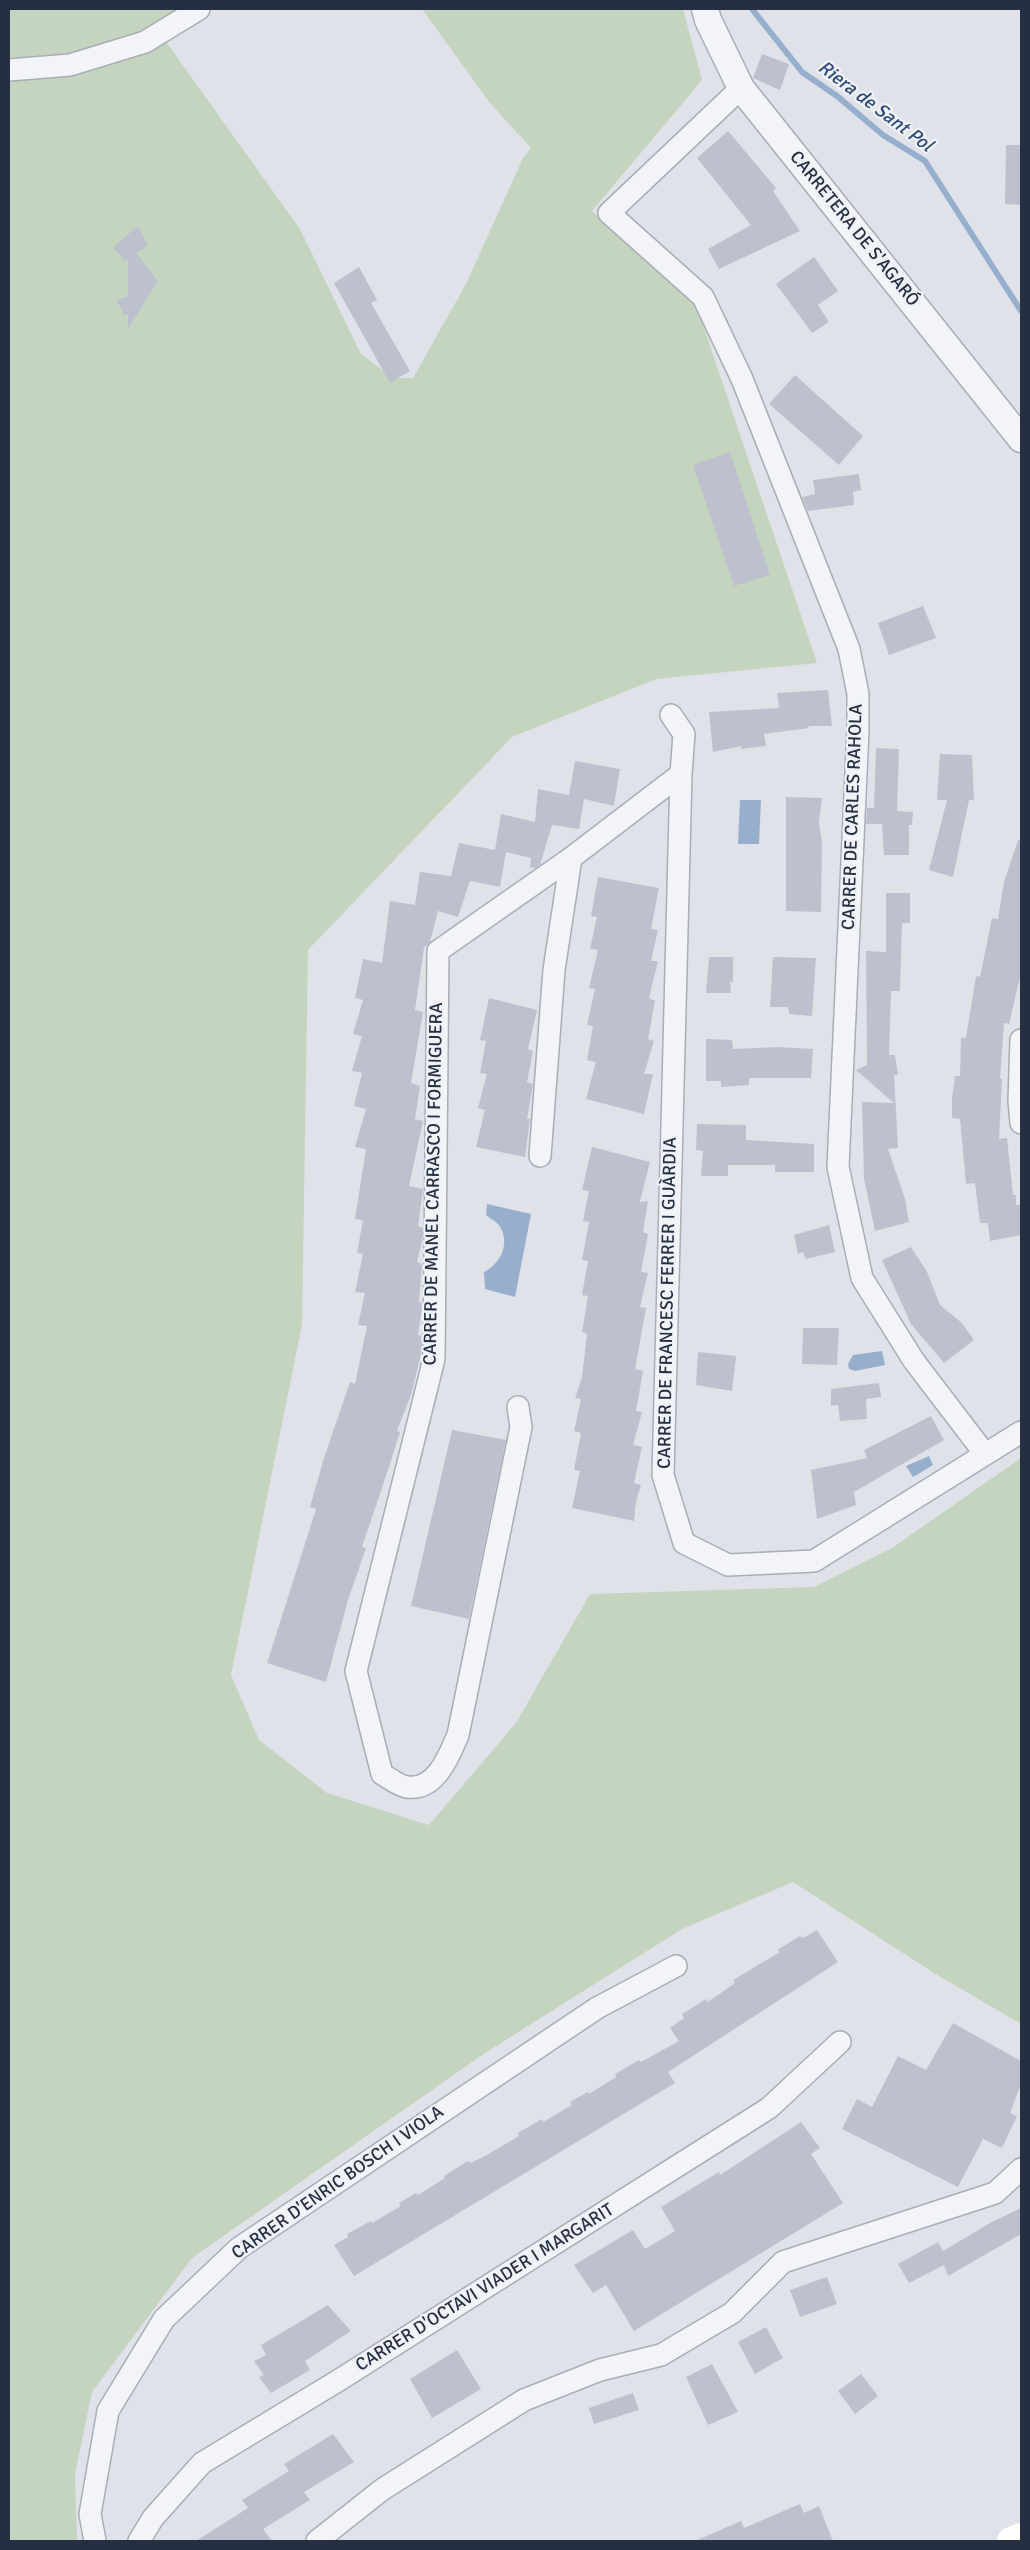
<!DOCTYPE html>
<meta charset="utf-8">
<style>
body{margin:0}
#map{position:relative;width:1030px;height:2550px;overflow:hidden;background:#dfe3e9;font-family:Signika,sans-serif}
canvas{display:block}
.frame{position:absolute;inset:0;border:10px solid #262f42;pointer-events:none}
</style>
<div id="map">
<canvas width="1030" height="2550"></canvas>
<div class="frame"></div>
</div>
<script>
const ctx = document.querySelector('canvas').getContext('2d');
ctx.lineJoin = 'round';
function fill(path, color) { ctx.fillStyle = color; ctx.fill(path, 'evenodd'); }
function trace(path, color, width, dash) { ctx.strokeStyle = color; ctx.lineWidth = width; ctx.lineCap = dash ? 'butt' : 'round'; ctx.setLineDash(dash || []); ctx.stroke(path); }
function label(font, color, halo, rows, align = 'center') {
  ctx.font = font + ' Signika,sans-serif'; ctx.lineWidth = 4.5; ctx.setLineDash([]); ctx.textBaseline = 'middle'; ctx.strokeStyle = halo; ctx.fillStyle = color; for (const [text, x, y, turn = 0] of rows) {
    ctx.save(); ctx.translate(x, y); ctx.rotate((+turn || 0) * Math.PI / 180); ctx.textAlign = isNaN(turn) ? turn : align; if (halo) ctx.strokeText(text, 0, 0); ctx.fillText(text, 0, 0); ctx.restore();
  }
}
const green = new Path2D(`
 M 9,9 L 183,9 L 135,36 L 83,54 L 9,63 Z
 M 422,9 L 683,9 L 702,80 L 592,211 L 697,307 L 817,663 L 656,679 L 512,737 L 308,950 L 302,1325 L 231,1675 L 259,1740 L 327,1793 L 429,1825 L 516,1723 L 590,1594 L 814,1587 L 892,1548 L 1021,1458 L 1021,2024 L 934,1973 L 793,1882 L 682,1929 L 485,2053 L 192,2258 L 92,2392 L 75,2474 L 77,2541 L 9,2541 L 9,81 L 94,70 L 136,54 L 164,39 L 300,229 L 361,354 L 393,378 L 413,378 L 466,284 L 523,158 L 531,148 L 490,103 Z`);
const water = new Path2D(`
 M 740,800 L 761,800 L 759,844 L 738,844 Z
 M 487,1204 L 531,1214 L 515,1297 L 485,1289 L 484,1272 C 501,1263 511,1243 499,1225 C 496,1222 490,1218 486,1215 Z
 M 882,1351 L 885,1365 L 855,1371 L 849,1369 L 848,1364 L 853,1355 Z
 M 929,1456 L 933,1465 L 913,1477 L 906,1466 Z`);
const stream = new Path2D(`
 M 752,9 L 802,72 L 837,96 L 883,135 L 925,161 L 1021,311`);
const building = new Path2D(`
 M 762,54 L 789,64 L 780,90 L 753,78 Z
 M 728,131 L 776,188 L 773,191 L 800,231 L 719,269 L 708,249 L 751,225 L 697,158 Z
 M 1006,145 L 1021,145 L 1021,205 L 1005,204 Z
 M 138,226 L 148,245 L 136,253 L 158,281 L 128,329 L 128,314 L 124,315 L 117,300 L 128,296 L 128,259 L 125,261 L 113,247 Z
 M 814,257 L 838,291 L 818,305 L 829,322 L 812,333 L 776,284 Z
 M 359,267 L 377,300 L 371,303 L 410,371 L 390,383 L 334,283 Z
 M 795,375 L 863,436 L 839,465 L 769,404 Z
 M 730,452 L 770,575 L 734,586 L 693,465 Z
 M 859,474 L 861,490 L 853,492 L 854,505 L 808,511 L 802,497 L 815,494 L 813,480 Z
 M 923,606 L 936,638 L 889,655 L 878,623 Z
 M 828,690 L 832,726 L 808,726 L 809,728 L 764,734 L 766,746 L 741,749 L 741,746 L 713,752 L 709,712 L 779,708 L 777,693 Z
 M 876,748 L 899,749 L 897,811 L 913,812 L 912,825 L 909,825 L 909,855 L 884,855 L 882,824 L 866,824 L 867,808 L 874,808 Z
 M 940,754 L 972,755 L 974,800 L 969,800 L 953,877 L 929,870 L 947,800 L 937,800 Z
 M 575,761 L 620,769 L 614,806 L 584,799 L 579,829 L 552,825 L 540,865 L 535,868 L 530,867 L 531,858 L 506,852 L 500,887 L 470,881 L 458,917 L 438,911 L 430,942 L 424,948 L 415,1010 L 423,1012 L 411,1083 L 420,1086 L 415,1119 L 423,1121 L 409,1186 L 423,1189 L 418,1226 L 423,1228 L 423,1236 L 417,1262 L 422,1264 L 419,1302 L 422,1303 L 422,1308 L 418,1335 L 422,1336 L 422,1350 L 412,1392 L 397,1431 L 400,1432 L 390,1464 L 362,1547 L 366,1548 L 348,1600 L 326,1682 L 267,1663 L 316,1509 L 310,1507 L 324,1458 L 350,1382 L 355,1384 L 367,1326 L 358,1325 L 365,1293 L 355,1292 L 363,1254 L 357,1253 L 363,1220 L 355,1219 L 366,1149 L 355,1147 L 366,1109 L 354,1106 L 362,1073 L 352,1071 L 362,1036 L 353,1034 L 363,1000 L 355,998 L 363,959 L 382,963 L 390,901 L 415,905 L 420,872 L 451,876 L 459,843 L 495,850 L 501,814 L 535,822 L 538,789 L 569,795 Z
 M 786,797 L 822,798 L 819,822 L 822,843 L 821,912 L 786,911 Z
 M 1018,840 L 1021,840 L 1021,973 L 1009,1024 L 1004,1023 L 1000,1079 L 1002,1079 L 999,1139 L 1007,1138 L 1013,1195 L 1016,1195 L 1016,1205 L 1021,1205 L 1021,1235 L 990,1241 L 988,1223 L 980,1223 L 975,1183 L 966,1184 L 960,1119 L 952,1118 L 952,1099 L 955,1076 L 960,1076 L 961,1038 L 966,1038 L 976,976 L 980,977 L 992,918 L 998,919 L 1004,882 Z
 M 598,877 L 659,888 L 651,929 L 658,930 L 651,961 L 658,961 L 649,998 L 655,1001 L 648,1039 L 654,1041 L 644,1074 L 653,1074 L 644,1114 L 586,1099 L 596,1062 L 587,1060 L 593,1026 L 587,1025 L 595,989 L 589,988 L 598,950 L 590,949 L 597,917 L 591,916 Z
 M 886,893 L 910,893 L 910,923 L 902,923 L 900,991 L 891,991 L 889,1055 L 895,1055 L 898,1075 L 894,1075 L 898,1148 L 888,1149 L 905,1199 L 909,1222 L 875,1231 L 864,1179 L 862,1102 L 894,1103 L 856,1070 L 867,1065 L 866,951 L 886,952 Z
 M 709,957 L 733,957 L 733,982 L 730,982 L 731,993 L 706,993 Z
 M 773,957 L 816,958 L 812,1016 L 789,1014 L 788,1007 L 770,1007 Z
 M 489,998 L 537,1010 L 528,1049 L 533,1051 L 527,1082 L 533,1084 L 527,1119 L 530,1119 L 525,1157 L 476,1147 L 485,1110 L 478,1108 L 487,1074 L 480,1073 L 486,1041 L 480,1040 Z
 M 706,1039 L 732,1040 L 733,1049 L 778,1047 L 813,1049 L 811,1078 L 749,1078 L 749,1085 L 721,1087 L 721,1081 L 706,1081 Z
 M 697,1124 L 746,1125 L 746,1140 L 814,1144 L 814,1172 L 775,1172 L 775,1165 L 728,1165 L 728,1176 L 701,1176 L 703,1151 L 696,1150 Z
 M 592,1147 L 650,1162 L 640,1202 L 648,1201 L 643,1232 L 648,1234 L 641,1272 L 648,1273 L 640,1307 L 646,1308 L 635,1369 L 643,1371 L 636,1411 L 642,1412 L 633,1445 L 642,1447 L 634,1483 L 641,1485 L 636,1501 L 634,1521 L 572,1508 L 580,1471 L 574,1470 L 581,1433 L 574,1431 L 581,1399 L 575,1398 L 582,1377 L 587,1334 L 582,1332 L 588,1296 L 582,1295 L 588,1261 L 582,1260 L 589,1222 L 583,1221 L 589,1191 L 582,1190 Z
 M 829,1225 L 835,1252 L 806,1259 L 803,1252 L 798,1254 L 794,1235 Z
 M 911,1247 L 927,1272 L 940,1305 L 962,1323 L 974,1340 L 944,1363 L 911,1324 L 882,1260 Z
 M 803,1328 L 839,1328 L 837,1365 L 802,1364 Z
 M 698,1352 L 736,1356 L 732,1391 L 696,1385 Z
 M 879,1383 L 881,1397 L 866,1399 L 867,1419 L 840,1421 L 838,1405 L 831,1406 L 831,1389 Z
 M 931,1416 L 944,1440 L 854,1492 L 856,1505 L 817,1519 L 811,1470 L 867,1458 L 864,1450 Z
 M 452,1430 L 506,1440 L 469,1619 L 411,1606 Z
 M 817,1930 L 838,1962 L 668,2072 L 675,2083 L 354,2276 L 334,2245 L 348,2237 L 347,2234 L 371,2221 L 372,2223 L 401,2206 L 399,2203 L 416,2193 L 418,2195 L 445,2178 L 444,2176 L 468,2161 L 470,2163 L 485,2156 L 519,2136 L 518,2133 L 542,2119 L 543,2122 L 572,2105 L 570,2102 L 588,2092 L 589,2094 L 616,2077 L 615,2074 L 639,2060 L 641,2062 L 679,2041 L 670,2028 L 684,2018 L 682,2014 L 706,1999 L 708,2002 L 735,1983 L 733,1980 L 780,1952 L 777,1950 L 800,1936 L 803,1938 Z
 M 953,2023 L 1021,2061 L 1021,2084 L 1010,2113 L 1017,2116 L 1002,2148 L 983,2139 L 958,2187 L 842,2129 L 857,2099 L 872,2107 L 898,2056 L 926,2070 Z
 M 801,2122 L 820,2148 L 811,2154 L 843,2203 L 634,2331 L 606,2285 L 593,2293 L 574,2265 L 633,2230 L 645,2249 L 675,2231 L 661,2207 L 719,2172 L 720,2175 Z
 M 1021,2208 L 1021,2234 L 948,2276 L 944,2265 L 909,2283 L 898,2264 L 938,2242 L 943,2251 L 990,2223 Z
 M 827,2277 L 837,2304 L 800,2317 L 790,2290 Z
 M 328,2305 L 351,2331 L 305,2361 L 310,2370 L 271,2393 L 259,2377 L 264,2375 L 254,2361 L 266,2355 L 261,2345 Z
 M 766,2327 L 783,2358 L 755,2374 L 738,2342 Z
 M 457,2350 L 481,2389 L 432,2418 L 410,2379 Z
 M 712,2364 L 738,2412 L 708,2425 L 686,2377 Z
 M 861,2374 L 878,2396 L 855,2414 L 838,2391 Z
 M 633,2393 L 639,2410 L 594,2424 L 589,2408 Z
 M 333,2434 L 354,2462 L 304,2492 L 310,2500 L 263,2529 L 272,2541 L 196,2541 L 248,2508 L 242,2500 L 289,2471 L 284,2464 Z
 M 800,2504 L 804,2513 L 819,2506 L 833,2541 L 695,2541 L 741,2521 L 744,2528 Z`);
const minor = new Path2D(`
 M 9,70 L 70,65 L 145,42 L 199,9
 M 741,88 L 609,213 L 703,297 L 742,379 L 849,649 L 858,694 L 858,730 L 838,1167 L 862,1278 L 914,1361 L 985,1454
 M 671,715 L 684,734 L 681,774 L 663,1475 L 684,1543 L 728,1565 L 814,1561 L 1021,1432
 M 1021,1040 L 1019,1101 L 1021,1123
 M 540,1156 L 554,970 L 571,858
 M 518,1407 L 521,1427 L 458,1735 C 449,1756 436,1791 407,1787 C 399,1786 389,1778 382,1774 L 356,1671 L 434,1359 L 438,951 L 571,858 L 681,774
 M 95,2541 L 90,2514 L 108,2411 L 164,2319 L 239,2248 L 597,2008 L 676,1966
 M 139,2541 L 153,2518 L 202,2463 L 336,2382 L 769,2108 L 840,2042
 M 317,2541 L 383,2489 L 524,2400 L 600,2370 L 661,2355 L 732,2313 L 783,2262 L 995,2193 L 1021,2169`);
const tertiary = new Path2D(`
 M 705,9 L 708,20 L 741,88 L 1021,439`);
const secondary = new Path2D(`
 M 1011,2541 L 1021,2537`);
const streetNames = [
 ["CARRETERA DE S'AGARÓ",854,229,51],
 ["CARRER DE CARLES RAHOLA",853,817,-88],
 ["CARRER DE MANEL CARRASCO I FORMIGUERA",434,1184,-89],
 ["CARRER DE FRANCESC FERRER I GUÀRDIA",668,1303,-89],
 ["CARRER D'ENRIC BOSCH I VIOLA",338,2183,-35],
 ["CARRER D'OCTAVI VIADER I MARGARIT",485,2288,-32]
];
const waterNames = [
 ["Riera de Sant Pol",875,107,37]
];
fill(green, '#c4d4bf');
fill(water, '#97aecc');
trace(stream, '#97aecc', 6);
fill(building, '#bcc1cd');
trace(minor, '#a8adb7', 24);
trace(tertiary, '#a8adb7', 29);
trace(minor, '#f2f4f7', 21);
trace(tertiary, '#f2f4f7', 26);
trace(secondary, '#fff', 28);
label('18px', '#262f42', '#eff2f7', streetNames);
label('italic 19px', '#2d4b79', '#eff2f7', waterNames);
</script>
